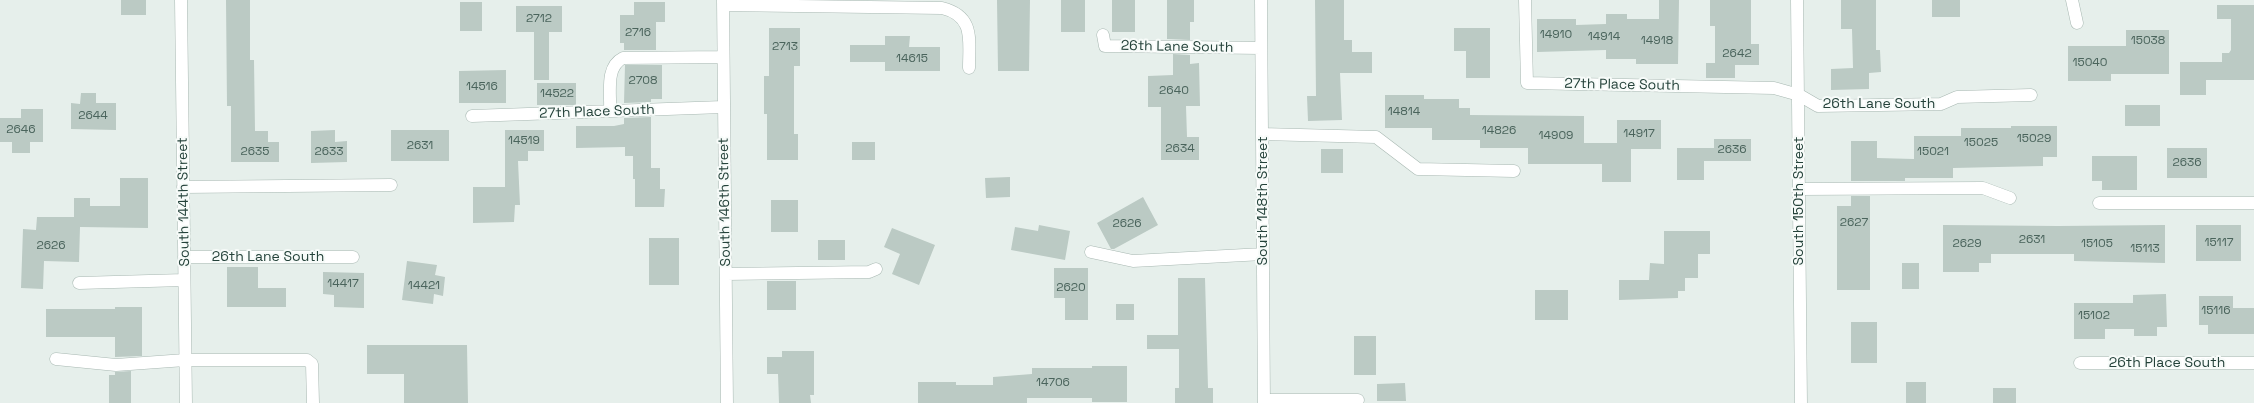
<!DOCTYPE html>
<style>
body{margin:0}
canvas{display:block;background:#e6efeb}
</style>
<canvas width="2254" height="403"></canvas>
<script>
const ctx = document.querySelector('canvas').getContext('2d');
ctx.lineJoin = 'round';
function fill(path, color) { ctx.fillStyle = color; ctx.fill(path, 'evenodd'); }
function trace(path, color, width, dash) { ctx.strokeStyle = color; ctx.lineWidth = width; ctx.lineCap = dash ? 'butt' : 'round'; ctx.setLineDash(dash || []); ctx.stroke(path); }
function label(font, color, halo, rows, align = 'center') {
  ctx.font = font + ' "Space Grotesk",sans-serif'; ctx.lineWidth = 4; ctx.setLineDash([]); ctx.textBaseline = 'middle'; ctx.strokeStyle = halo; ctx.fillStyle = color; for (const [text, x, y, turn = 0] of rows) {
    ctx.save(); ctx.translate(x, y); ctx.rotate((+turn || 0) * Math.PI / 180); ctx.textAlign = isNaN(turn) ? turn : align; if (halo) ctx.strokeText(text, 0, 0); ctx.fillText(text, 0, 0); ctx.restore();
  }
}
const building = new Path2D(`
 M 121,0 L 146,0 L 146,15 L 121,15 Z
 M 226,0 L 250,0 L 250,60 L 254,60 L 255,131 L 268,131 L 268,142 L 279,142 L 279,162 L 231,162 L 231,106 L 227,106 Z
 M 997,0 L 1030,0 L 1029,71 L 998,71 Z
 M 1061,0 L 1085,0 L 1085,32 L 1061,32 Z
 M 1112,0 L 1135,0 L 1135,32 L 1112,32 Z
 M 1167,0 L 1194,0 L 1194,22 L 1190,22 L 1190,40 L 1167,39 Z
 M 1315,0 L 1344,0 L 1344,40 L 1352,40 L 1352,52 L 1372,52 L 1372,73 L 1340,73 L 1342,120 L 1308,121 L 1307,96 L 1316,96 Z
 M 1659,0 L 1679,0 L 1678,64 L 1636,64 L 1636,59 L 1606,59 L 1606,50 L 1537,52 L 1537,19 L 1576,19 L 1576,25 L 1606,24 L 1606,14 L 1627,14 L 1627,19 L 1659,19 Z
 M 1710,0 L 1751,0 L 1751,44 L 1759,44 L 1759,65 L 1735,65 L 1735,78 L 1706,78 L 1706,63 L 1715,63 L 1715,26 L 1710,26 Z
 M 1841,0 L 1876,0 L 1876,50 L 1880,50 L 1881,72 L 1869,73 L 1869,89 L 1831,90 L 1831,69 L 1853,68 L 1852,29 L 1841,29 Z
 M 1932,0 L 1960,0 L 1960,17 L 1932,17 Z
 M 460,2 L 482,2 L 482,31 L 460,31 Z
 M 634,2 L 665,2 L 665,22 L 656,22 L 656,50 L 624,50 L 624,43 L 620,43 L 620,15 L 634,15 Z
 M 2217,5 L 2254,5 L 2254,80 L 2206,80 L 2206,95 L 2180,95 L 2180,62 L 2222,62 L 2222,53 L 2229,53 L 2231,50 L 2231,19 L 2217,19 Z
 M 516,6 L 562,6 L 562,32 L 549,32 L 549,80 L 534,80 L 534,32 L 516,32 Z
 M 769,28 L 800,28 L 800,66 L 794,66 L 794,134 L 798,134 L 798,160 L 767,160 L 767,114 L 764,114 L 764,76 L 769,76 Z
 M 1454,28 L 1490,28 L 1490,78 L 1466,78 L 1466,51 L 1454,51 Z
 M 2126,30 L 2169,30 L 2169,74 L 2111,74 L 2111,81 L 2068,81 L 2068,46 L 2126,46 Z
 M 885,36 L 910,36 L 909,47 L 940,47 L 940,71 L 885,71 L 885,62 L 850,62 L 850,45 L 885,45 Z
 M 1173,54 L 1190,55 L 1190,64 L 1199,63 L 1200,106 L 1186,106 L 1187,137 L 1199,137 L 1199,160 L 1161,160 L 1161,107 L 1148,107 L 1148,76 L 1173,75 Z
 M 625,65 L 662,65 L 662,99 L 651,99 L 651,102 L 624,103 Z
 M 506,70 L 506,103 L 459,103 L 459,71 Z
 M 537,83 L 576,83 L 576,105 L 537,105 Z
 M 81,93 L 96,93 L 96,103 L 116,103 L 116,130 L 71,129 L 71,103 L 80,104 Z
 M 1385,95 L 1424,95 L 1424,99 L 1459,99 L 1459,108 L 1470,108 L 1470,115 L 1584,116 L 1584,143 L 1617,143 L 1617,120 L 1661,120 L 1661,149 L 1631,149 L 1631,182 L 1602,182 L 1602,164 L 1528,164 L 1528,148 L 1480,148 L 1480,140 L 1432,140 L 1432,128 L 1385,128 Z
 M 2125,105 L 2160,105 L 2160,126 L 2125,126 Z
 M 21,109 L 43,109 L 43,142 L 30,142 L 30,153 L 12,153 L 12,142 L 0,142 L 0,118 L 21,118 Z
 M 651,117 L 651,168 L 660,168 L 660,189 L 665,189 L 664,207 L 635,207 L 635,179 L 633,179 L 633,156 L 625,156 L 625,147 L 576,148 L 576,126 L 614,126 L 624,124 L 624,118 Z
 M 2011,126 L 2057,126 L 2057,157 L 2043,157 L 2043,166 L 1953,168 L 1953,178 L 1905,178 L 1905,181 L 1851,181 L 1851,141 L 1877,141 L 1877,158 L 1914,159 L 1914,136 L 1961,136 L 1961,128 L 2011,128 Z
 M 335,130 L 335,142 L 347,141 L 347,162 L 311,163 L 311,131 Z
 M 391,130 L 449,130 L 449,161 L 391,161 Z
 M 505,130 L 544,130 L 544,151 L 528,151 L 528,161 L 518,161 L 520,205 L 515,205 L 514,222 L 473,223 L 473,187 L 505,187 Z
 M 1714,139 L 1751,139 L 1751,161 L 1704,161 L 1704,180 L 1677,180 L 1677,148 L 1714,148 Z
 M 852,142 L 875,142 L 875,160 L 852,160 Z
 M 2167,148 L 2207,148 L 2207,178 L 2167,178 Z
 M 1321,149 L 1343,149 L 1343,173 L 1321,173 Z
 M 2092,156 L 2137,156 L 2137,190 L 2102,190 L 2102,181 L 2092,181 Z
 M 1010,177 L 1010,197 L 986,198 L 985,178 Z
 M 120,178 L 148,178 L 148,228 L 80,227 L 79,262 L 44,261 L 43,289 L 21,288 L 23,229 L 36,230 L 37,217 L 74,217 L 74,198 L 90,198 L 90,206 L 120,206 Z
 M 1851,196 L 1870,196 L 1870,290 L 1837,290 L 1837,206 L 1851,206 Z
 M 1143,197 L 1158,225 L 1114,249 L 1111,249 L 1097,223 Z
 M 771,200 L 798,200 L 798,232 L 771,232 Z
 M 1039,225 L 1070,231 L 1065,260 L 1011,250 L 1015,227 L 1038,231 Z
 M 1943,225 L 2058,226 L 2165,225 L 2165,263 L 2074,261 L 2074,254 L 1991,254 L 1991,263 L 1979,263 L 1979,272 L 1943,272 Z
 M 2196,225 L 2241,225 L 2241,261 L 2196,261 Z
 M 892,228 L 935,245 L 919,285 L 892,274 L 900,254 L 884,247 Z
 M 1664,231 L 1710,231 L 1710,254 L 1698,254 L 1698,278 L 1685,278 L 1685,291 L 1678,291 L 1678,298 L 1619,300 L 1619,280 L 1649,280 L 1650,263 L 1664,264 Z
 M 649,238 L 679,238 L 679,285 L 649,285 Z
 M 818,240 L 845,240 L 845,260 L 818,260 Z
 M 407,261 L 437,265 L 435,275 L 445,277 L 443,296 L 434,294 L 433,304 L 402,300 Z
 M 1902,263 L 1919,263 L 1919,289 L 1902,289 Z
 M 227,267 L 258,267 L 258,288 L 286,288 L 286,307 L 227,307 Z
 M 1054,268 L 1088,268 L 1088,320 L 1065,320 L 1065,298 L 1054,298 Z
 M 323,272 L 364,273 L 364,308 L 334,307 L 334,295 L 323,294 Z
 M 1178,278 L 1205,278 L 1208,388 L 1213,388 L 1213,403 L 1175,403 L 1175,388 L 1179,388 L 1179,349 L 1147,349 L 1147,335 L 1178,335 Z
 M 767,281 L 796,281 L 796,310 L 767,310 Z
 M 1535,290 L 1568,290 L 1568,320 L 1535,320 Z
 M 2166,294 L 2167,327 L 2157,327 L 2157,336 L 2134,336 L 2134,329 L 2105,329 L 2105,339 L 2074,339 L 2074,303 L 2133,303 L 2133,295 Z
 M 2199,296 L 2233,296 L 2233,308 L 2254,308 L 2254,334 L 2208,334 L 2208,325 L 2199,325 Z
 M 1116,304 L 1134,304 L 1134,320 L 1116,320 Z
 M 115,307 L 142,307 L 142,356 L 115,357 L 115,337 L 46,337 L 46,309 L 115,309 Z
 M 1851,322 L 1877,322 L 1877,363 L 1851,363 Z
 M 1354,336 L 1376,336 L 1376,375 L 1354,375 Z
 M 367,345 L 467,345 L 468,403 L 404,403 L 404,374 L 367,374 Z
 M 782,351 L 814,351 L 814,395 L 810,395 L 811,403 L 779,403 L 778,374 L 767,374 L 767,357 L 782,357 Z
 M 1092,366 L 1127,366 L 1127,402 L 1092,402 L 1092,398 L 1027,398 L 1027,403 L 918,403 L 918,382 L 956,382 L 956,385 L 993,385 L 993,377 L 1032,374 L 1032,368 L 1092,368 Z
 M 131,371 L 131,403 L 109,403 L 109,375 L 115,375 L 115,372 Z
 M 1906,382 L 1926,382 L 1926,403 L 1906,403 Z
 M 1405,383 L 1406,401 L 1377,401 L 1377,384 Z
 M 1993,388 L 2016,388 L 2016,403 L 1993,403 Z`);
const minor = new Path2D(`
 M 181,0 L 186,403
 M 723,0 L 727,403
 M 1261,0 L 1264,403
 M 1525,0 L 1527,83 L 1774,88 L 1799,95 L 1818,106 L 1941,104 L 1957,97 L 2031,95
 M 1797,0 L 1801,403
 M 2072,0 L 2077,23
 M 723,5 L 942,8 C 975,16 969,40 969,68
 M 1103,35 L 1105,46 L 1261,48
 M 610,111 C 611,93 605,67 623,58 L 723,57
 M 472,116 L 723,107
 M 1262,134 L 1376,137 L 1418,169 L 1514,171
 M 183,187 L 391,185
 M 1799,189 L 1983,188 L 2010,198
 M 2099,203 L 2254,203
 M 1091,252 L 1133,261 L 1263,254
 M 184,257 L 353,257
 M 726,274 L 869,272 L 876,269
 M 79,283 L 184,280
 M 56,359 L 116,365 L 185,360 L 307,360 L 312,364 L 313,403
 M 2080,363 L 2254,363
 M 1264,400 L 1358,400`);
const numberNames = [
 ["2712",539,19],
 ["2716",638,33],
 ["14910",1556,35],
 ["14914",1604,37],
 ["14918",1657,41],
 ["15038",2148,41],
 ["2713",785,47],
 ["2642",1737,54],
 ["14615",912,59],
 ["15040",2090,63],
 ["2708",643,81],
 ["14516",482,87],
 ["2640",1174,91],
 ["14522",557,94],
 ["14814",1404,112],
 ["2644",93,116],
 ["2646",21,130],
 ["14826",1499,131],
 ["14917",1639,134],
 ["14909",1556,136],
 ["15029",2034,139],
 ["14519",524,141],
 ["15025",1981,143],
 ["2631",420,146],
 ["2634",1180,149],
 ["2636",1732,150],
 ["2635",255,152],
 ["2633",329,152],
 ["15021",1933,152],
 ["2636",2187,163],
 ["2627",1854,223],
 ["2626",1127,224],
 ["2631",2032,240],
 ["15117",2219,243],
 ["2629",1967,244],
 ["15105",2097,244],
 ["2626",51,246],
 ["15113",2145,249],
 ["14417",343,284],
 ["14421",424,286],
 ["2620",1071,288],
 ["15116",2216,311],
 ["15102",2094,316],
 ["14706",1053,383]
];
const streetNames = [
 ["26th Lane South",1177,47,1],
 ["27th Place South",1622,85,1],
 ["26th Lane South",1879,104],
 ["27th Place South",597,112,-2],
 ["South 148th Street",1263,201,-90],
 ["South 150th Street",1799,201,-90],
 ["South 144th Street",184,202,-91],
 ["South 146th Street",725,202,-91],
 ["26th Lane South",268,257],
 ["26th Place South",2167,363]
];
fill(building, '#bbcac4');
trace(minor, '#a8b8b2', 13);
trace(minor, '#fff', 12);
label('12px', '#4a645c', null, numberNames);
label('14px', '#24423a', '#f7fbf9', streetNames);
</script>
